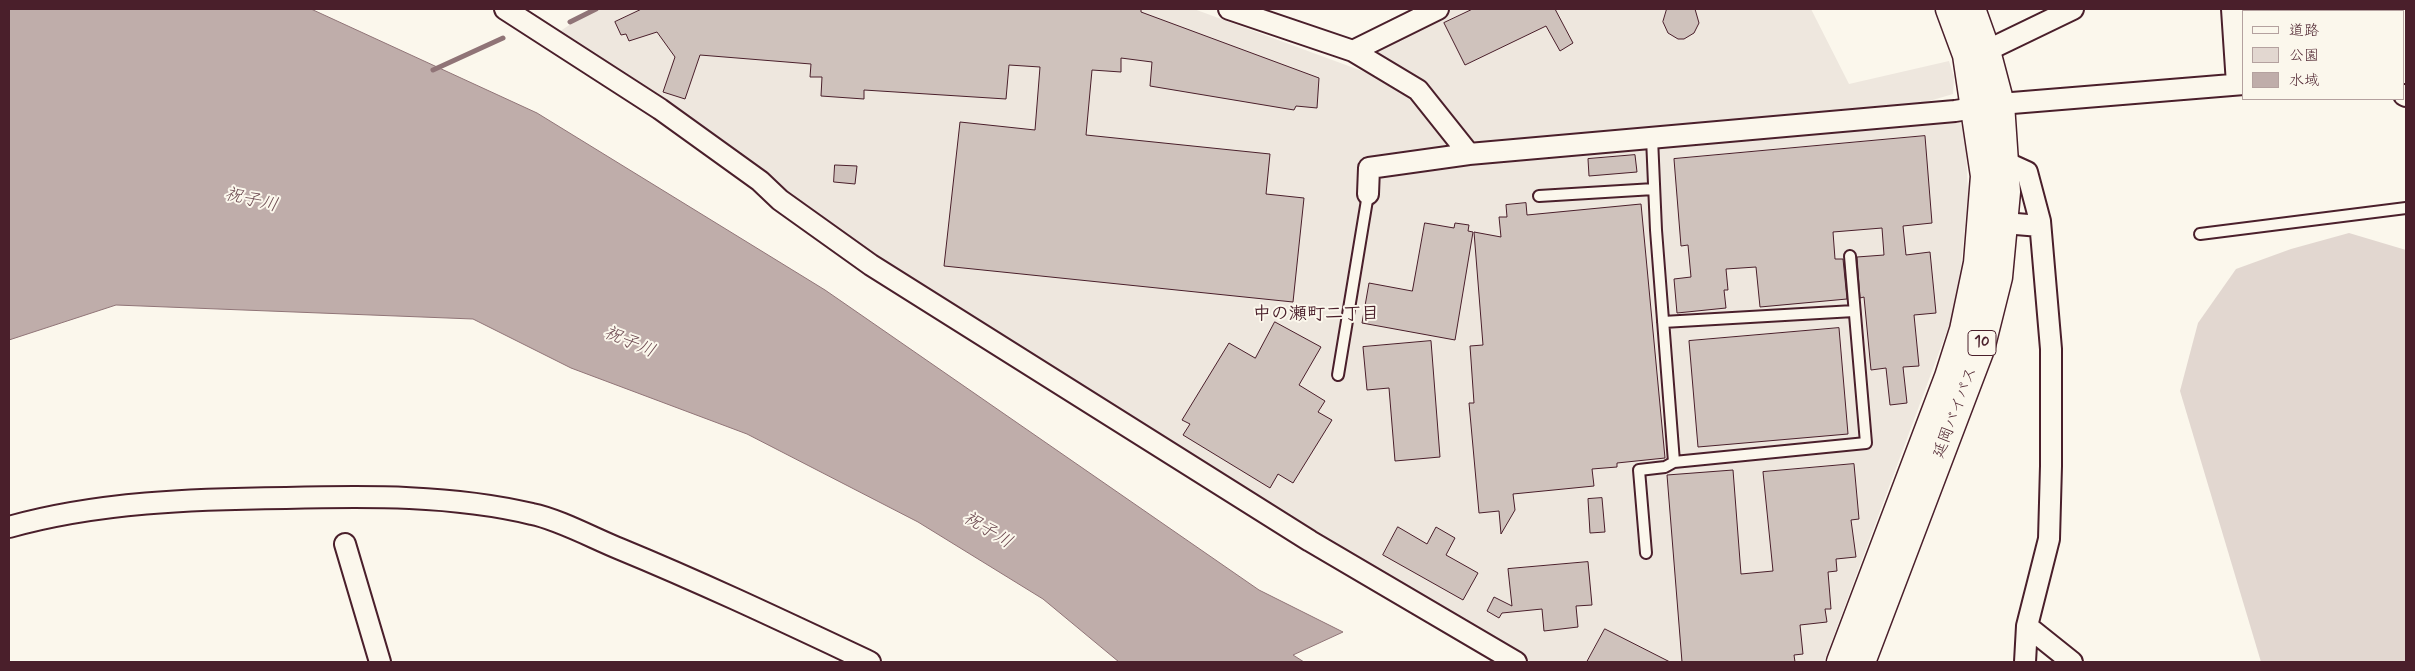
<!DOCTYPE html>
<meta charset="utf-8">
<style>
body{margin:0}
#map{position:relative;width:2415px;height:671px;overflow:hidden;background:#fbf7ec;font-family:Mynerve,"Klee One",sans-serif}
canvas{display:block}
.frame{position:absolute;inset:0;border:10px solid #4a1f2b;pointer-events:none}
.legend{position:absolute;left:2242px;top:10px;width:162px;height:90px;box-sizing:border-box;background:#fbf7ec;border:1px solid #b4a19f;margin:0;padding:6px 9px;list-style:none;font-size:15px;color:#4a1f2b}
.legend li{display:flex;align-items:center;gap:10px;height:25px}
.legend b{width:25px;border:1px solid #b4a19f}
</style>
<div id="map">
<canvas width="2415" height="671"></canvas>
<div class="frame"></div>
<ul class="legend">
<li><b style="height:6px;background:#fbf7ec"></b>道路</li>
<li><b style="height:14px;background:#e2d7d0"></b>公園</li>
<li><b style="height:14px;background:#bfadaa"></b>水域</li>
</ul>
</div>
<script>
const ctx = document.querySelector('canvas').getContext('2d');
ctx.lineJoin = 'round';
function fill(path, color) { ctx.fillStyle = color; ctx.fill(path, 'evenodd'); }
function trace(path, color, width, dash) { ctx.strokeStyle = color; ctx.lineWidth = width; ctx.lineCap = dash ? 'butt' : 'round'; ctx.setLineDash(dash || []); ctx.stroke(path); }
function label(font, color, halo, rows, align = 'center') {
  ctx.font = font + ' Mynerve,"Klee One",sans-serif'; ctx.lineWidth = 4; ctx.setLineDash([]); ctx.textBaseline = 'middle'; ctx.strokeStyle = halo; ctx.fillStyle = color; for (const [text, x, y, turn = 0] of rows) {
    ctx.save(); ctx.translate(x, y); ctx.rotate((+turn || 0) * Math.PI / 180); ctx.textAlign = isNaN(turn) ? turn : align; if (halo) ctx.strokeText(text, 0, 0); ctx.fillText(text, 0, 0); ctx.restore();
  }
}
const built = new Path2D(`
 M 593,9 L 1194,9 L 1392,82 L 1408,93 L 1472,165 L 1958,121 L 1965,129 L 1968,193 L 1961,266 L 1951,320 L 1824,662 L 1532,662 L 1148,433 L 842,235 L 556,34 Z
 M 1453,9 L 1811,9 L 1849,84 L 1949,61 L 1954,77 L 1953,94 L 1912,106 L 1486,145 L 1474,141 L 1426,86 L 1376,58 L 1378,47 Z`);
const green = new Path2D(`
 M 2349,233 L 2406,250 L 2406,662 L 2261,662 L 2180,391 L 2198,323 L 2236,269 L 2291,249 Z`);
const water = new Path2D(`
 M 9,9 L 311,9 L 537,113 L 825,290 L 1259,590 L 1343,632 L 1293,655 L 1304,662 L 1119,662 L 1043,599 L 918,522 L 747,434 L 571,368 L 473,319 L 116,305 L 9,340 Z`);
const stream = new Path2D(`
 M 570,22 L 596,9
 M 433,70 L 503,38`);
const building = new Path2D(`
 M 642,9 L 1141,9 L 1141,12 L 1319,78 L 1317,108 L 1296,106 L 1294,110 L 1150,86 L 1152,62 L 1121,58 L 1121,72 L 1092,70 L 1086,135 L 1270,154 L 1266,194 L 1304,198 L 1293,302 L 944,266 L 960,122 L 1035,130 L 1040,67 L 1009,65 L 1006,99 L 864,90 L 864,99 L 821,96 L 822,77 L 810,77 L 811,64 L 700,55 L 685,99 L 663,92 L 675,57 L 657,32 L 629,41 L 626,34 L 621,35 L 615,22 Z
 M 1473,9 L 1555,9 L 1573,43 L 1560,51 L 1546,26 L 1465,65 L 1444,23 Z
 M 1667,9 L 1695,9 L 1699,23 L 1694,33 L 1684,39 L 1678,39 L 1668,33 L 1663,22 Z
 M 1925,136 L 1932,223 L 1903,226 L 1906,255 L 1930,252 L 1936,313 L 1914,315 L 1919,366 L 1903,367 L 1907,403 L 1890,405 L 1886,368 L 1871,370 L 1864,297 L 1860,298 L 1857,257 L 1884,255 L 1882,228 L 1833,232 L 1835,259 L 1843,259 L 1847,299 L 1760,307 L 1756,267 L 1726,269 L 1728,290 L 1724,290 L 1726,308 L 1677,313 L 1674,279 L 1691,277 L 1688,245 L 1681,246 L 1674,159 Z
 M 1635,155 L 1637,172 L 1589,176 L 1588,159 Z
 M 835,165 L 857,166 L 855,184 L 834,182 Z
 M 1526,203 L 1527,215 L 1641,204 L 1665,458 L 1617,463 L 1617,467 L 1592,469 L 1594,486 L 1513,494 L 1515,510 L 1501,534 L 1499,511 L 1479,513 L 1469,403 L 1474,403 L 1470,346 L 1483,345 L 1474,232 L 1501,237 L 1499,217 L 1507,217 L 1506,205 Z
 M 1425,223 L 1454,228 L 1455,223 L 1469,225 L 1468,231 L 1473,232 L 1455,340 L 1362,323 L 1369,283 L 1412,291 Z
 M 1275,322 L 1321,347 L 1299,385 L 1325,401 L 1318,412 L 1332,420 L 1293,483 L 1278,474 L 1270,488 L 1183,435 L 1190,424 L 1182,420 L 1229,343 L 1255,358 Z
 M 1839,328 L 1848,434 L 1698,447 L 1689,341 Z
 M 1431,341 L 1440,457 L 1395,461 L 1389,388 L 1367,390 L 1363,347 Z
 M 1854,464 L 1859,519 L 1851,520 L 1856,557 L 1836,559 L 1837,571 L 1828,572 L 1831,609 L 1825,609 L 1827,622 L 1800,625 L 1803,654 L 1794,655 L 1795,662 L 1682,662 L 1667,475 L 1733,470 L 1741,574 L 1773,571 L 1763,472 Z
 M 1602,498 L 1605,532 L 1590,533 L 1588,499 Z
 M 1398,527 L 1427,544 L 1436,527 L 1455,538 L 1446,555 L 1478,573 L 1463,600 L 1383,555 Z
 M 1588,562 L 1592,605 L 1576,606 L 1578,627 L 1544,631 L 1542,609 L 1502,613 L 1499,618 L 1487,611 L 1494,597 L 1512,606 L 1508,569 Z
 M 1605,629 L 1670,662 L 1587,662 Z`);
const lane = new Path2D(`
 M 1652,138 L 1656,230 L 1674,462 L 1866,443 L 1850,256
 M 1539,196 L 1654,189
 M 2200,234 L 2406,208
 M 1663,322 L 1854,311
 M 1338,375 L 1368,194
 M 1646,553 L 1639,470 L 1665,467 L 1674,462`);
const street = new Path2D(`
 M 505,9 L 660,109 L 760,181 L 780,200 L 871,265 L 1310,541 L 1516,662
 M 1229,9 L 1353,51 L 1418,90 L 1469,154 L 1955,111 L 2000,104 L 2244,84
 M 2232,9 L 2237,84
 M 1353,51 L 1438,9
 M 1986,51 L 2073,9
 M 2404,95 L 2406,96
 M 2005,162 L 2027,172 L 2040,221 L 2051,349 L 2051,466 L 2049,539 L 2027,626 L 2025,662
 M 1368,194 L 1369,168 L 1469,154
 M 2004,223 L 2040,226
 M 9,527 C 98,502 193,499 286,498 C 368,496 452,495 532,514 C 558,519 595,539 620,549 C 705,584 787,623 870,662
 M 345,544 L 380,662
 M 2027,626 L 2072,662`);
const highway = new Path2D(`
 M 1841,662 L 1949,377 L 1964,330 L 1978,263 L 1985,176 L 1967,55 L 1950,9
 M 1861,662 L 1980,349 L 1998,277 L 2006,192 L 2000,104 L 1986,51 L 1971,9`);
const shields = [
 [1982,343,28]
];
const shieldNames = [
 ["10",1982,343]
];
const streetNames = [
 ["延岡バイパス",1956,413,-69]
];
const waterNames = [
 ["祝子川",251,201,13],
 ["祝子川",629,343,23],
 ["祝子川",987,531,31]
];
const neighbourhoodNames = [
 ["中の瀬町二丁目",1316,315]
];
fill(built, '#eee7de');
fill(green, '#e2d7d0');
fill(water, '#bfadaa');
trace(water, '#907477', 1);
trace(stream, '#907477', 5);
fill(building, '#cfc2bc');
trace(building, '#4a1f2b', 1);
trace(lane, '#4a1f2b', 14);
trace(street, '#4a1f2b', 24);
trace(highway, '#4a1f2b', 31);
trace(lane, '#fbf7ec', 10);
trace(street, '#fbf7ec', 20);
trace(highway, '#fbf7ec', 28);
for (const [x, y, w] of shields) { const box = new Path2D(); box.roundRect(x - w / 2, y - 12.5, w, 25, 4); ctx.fillStyle = '#fbf7ec'; ctx.fill(box); trace(box, '#4a1f2b', 1); }
label('bold 15px', '#4a1f2b', null, shieldNames);
label('16px', '#4a1f2b', '#fbf7ec', streetNames);
label('italic 18px', '#6d4a51', '#fbf7ec', waterNames);
label('bold 18px', '#4a1f2b', '#fbf7ec', neighbourhoodNames);
</script>
